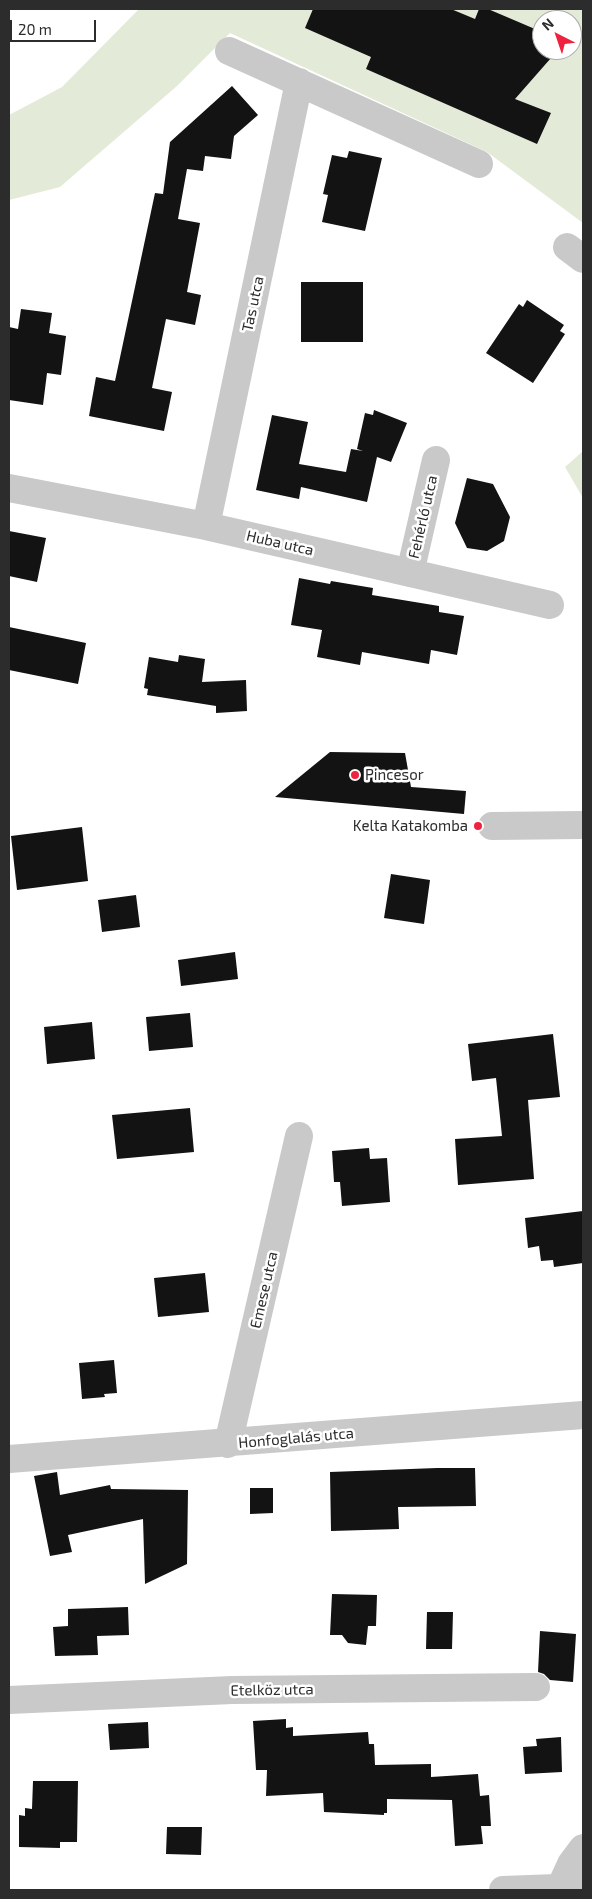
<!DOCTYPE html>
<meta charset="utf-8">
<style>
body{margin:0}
#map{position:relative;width:592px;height:1899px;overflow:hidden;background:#fff;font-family:"Exo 2",sans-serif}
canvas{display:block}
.frame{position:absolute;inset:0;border:10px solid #2c2c2c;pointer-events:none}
.north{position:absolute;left:532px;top:10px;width:50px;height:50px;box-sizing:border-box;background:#fff;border:1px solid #ababab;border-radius:50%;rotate:319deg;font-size:14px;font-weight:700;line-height:20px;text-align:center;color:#2c2c2c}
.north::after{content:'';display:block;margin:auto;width:18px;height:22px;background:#ed233f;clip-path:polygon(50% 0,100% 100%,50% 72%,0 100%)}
.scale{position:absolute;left:10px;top:20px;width:86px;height:22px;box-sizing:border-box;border:2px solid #2c2c2c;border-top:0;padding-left:6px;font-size:15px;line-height:18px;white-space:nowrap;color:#2c2c2c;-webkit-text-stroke:4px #fff;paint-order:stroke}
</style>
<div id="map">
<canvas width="592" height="1899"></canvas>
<div class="frame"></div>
<div class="north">N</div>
<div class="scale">20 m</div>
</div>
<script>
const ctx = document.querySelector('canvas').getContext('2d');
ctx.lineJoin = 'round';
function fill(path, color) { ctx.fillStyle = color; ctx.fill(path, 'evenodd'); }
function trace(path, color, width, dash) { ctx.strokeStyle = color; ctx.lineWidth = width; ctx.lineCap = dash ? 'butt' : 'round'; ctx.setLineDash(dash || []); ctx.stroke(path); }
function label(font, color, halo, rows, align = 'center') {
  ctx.font = font + ' "Exo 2",sans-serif'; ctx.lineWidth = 5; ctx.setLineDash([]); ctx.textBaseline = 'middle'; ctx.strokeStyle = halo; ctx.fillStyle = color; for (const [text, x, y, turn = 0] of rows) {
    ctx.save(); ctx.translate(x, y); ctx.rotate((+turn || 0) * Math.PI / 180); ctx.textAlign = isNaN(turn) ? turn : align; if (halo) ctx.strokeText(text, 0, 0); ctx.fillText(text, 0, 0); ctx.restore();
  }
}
const green = new Path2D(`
 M 139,9 L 583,9 L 583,223 L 487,152 L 230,33 L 177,86 L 60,187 L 9,200 L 9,115 L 62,87 ZM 542,20 L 572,20 L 572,50 L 542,50 Z
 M 583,451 L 583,498 L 565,467 Z`);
const building = new Path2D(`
 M 313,9 L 451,9 L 475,19 L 479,9 L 488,9 L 542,32 L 542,50 L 558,50 L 515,99 L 551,113 L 537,144 L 366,69 L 371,57 L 305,28 Z
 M 232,86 L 258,115 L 234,136 L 231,159 L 205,156 L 203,171 L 187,169 L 178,219 L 200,223 L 187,292 L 201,295 L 195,325 L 166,319 L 152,388 L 172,392 L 164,431 L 89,416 L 96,377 L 115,381 L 155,193 L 163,194 L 170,142 Z
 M 349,151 L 382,158 L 365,231 L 322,222 L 328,195 L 323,194 L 332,155 L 347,158 Z
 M 301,282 L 363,282 L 363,342 L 301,342 Z
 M 527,300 L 564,325 L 560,331 L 565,334 L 533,383 L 486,353 L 519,304 L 523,307 Z
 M 21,309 L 52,313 L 49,333 L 66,336 L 61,375 L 47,373 L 43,405 L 9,400 L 9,327 L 18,329 Z
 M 374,410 L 407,423 L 391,462 L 377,457 L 367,502 L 301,487 L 299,499 L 256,490 L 272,415 L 308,422 L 299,464 L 346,472 L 351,449 L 363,451 L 357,449 L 365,413 L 373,415 Z
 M 467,478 L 493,484 L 510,517 L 504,541 L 487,551 L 467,548 L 455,523 Z
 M 9,531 L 46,538 L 37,582 L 9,576 Z
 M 299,578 L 330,584 L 331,581 L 373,588 L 372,595 L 439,606 L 439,612 L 464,616 L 457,655 L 431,650 L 429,664 L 362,652 L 360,665 L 317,657 L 322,630 L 291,625 Z
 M 9,627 L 86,643 L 78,684 L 9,670 Z
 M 179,655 L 205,659 L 202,682 L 246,680 L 247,711 L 216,713 L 216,706 L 147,695 L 148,689 L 144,688 L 149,657 L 178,662 Z
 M 330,752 L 405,753 L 411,787 L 466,791 L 464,814 L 275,797 Z
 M 82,827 L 88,881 L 17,890 L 11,836 Z
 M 391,874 L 430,880 L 424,924 L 384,918 Z
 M 136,895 L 140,927 L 102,932 L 98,900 Z
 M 235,952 L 238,979 L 181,986 L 178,960 Z
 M 190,1013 L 193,1047 L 149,1051 L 146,1017 Z
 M 92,1022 L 95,1059 L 47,1064 L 44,1027 Z
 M 553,1034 L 560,1097 L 528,1100 L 534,1179 L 458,1185 L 455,1139 L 502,1136 L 496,1078 L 472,1081 L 468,1044 Z
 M 190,1108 L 194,1152 L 117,1159 L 112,1115 Z
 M 369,1148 L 370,1159 L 387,1158 L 390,1202 L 342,1206 L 340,1182 L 334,1182 L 332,1151 Z
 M 583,1211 L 583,1263 L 554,1267 L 553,1260 L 541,1261 L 539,1246 L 528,1248 L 525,1218 Z
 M 205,1273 L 209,1312 L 158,1317 L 154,1278 Z
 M 114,1360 L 117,1393 L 104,1394 L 105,1397 L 82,1399 L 79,1363 Z
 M 437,1468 L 475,1468 L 476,1506 L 398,1507 L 399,1529 L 331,1531 L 330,1472 Z
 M 57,1472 L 60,1495 L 110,1485 L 111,1489 L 188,1490 L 187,1564 L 145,1584 L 143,1519 L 68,1535 L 72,1552 L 50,1556 L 34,1476 Z
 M 250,1488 L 273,1488 L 273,1513 L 250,1514 Z
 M 332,1594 L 377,1595 L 376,1626 L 368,1626 L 366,1645 L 348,1643 L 342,1635 L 330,1635 Z
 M 128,1607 L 129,1635 L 97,1636 L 98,1655 L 55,1656 L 53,1627 L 68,1626 L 68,1609 Z
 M 427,1612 L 453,1612 L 452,1649 L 426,1649 Z
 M 540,1631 L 576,1634 L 573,1682 L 550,1680 L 544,1674 L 538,1672 Z
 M 286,1719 L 286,1728 L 293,1727 L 293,1736 L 368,1732 L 369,1744 L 374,1744 L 375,1765 L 431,1764 L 431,1777 L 478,1774 L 480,1796 L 489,1795 L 491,1826 L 481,1826 L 483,1844 L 455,1846 L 452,1800 L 387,1799 L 387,1813 L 384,1813 L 384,1815 L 324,1812 L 323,1793 L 266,1796 L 267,1770 L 256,1770 L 253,1721 Z
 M 148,1722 L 149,1748 L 110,1750 L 108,1724 Z
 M 561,1737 L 562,1772 L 525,1774 L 523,1747 L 537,1746 L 536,1739 Z
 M 33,1781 L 78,1781 L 77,1842 L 60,1842 L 60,1848 L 19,1847 L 19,1815 L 25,1816 L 25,1808 L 32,1809 Z
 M 167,1827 L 202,1827 L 201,1855 L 166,1854 Z`);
const minor = new Path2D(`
 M 229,51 L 479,164
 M 567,247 L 583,259
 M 9,488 L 206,526 L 550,605
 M 206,526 L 299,82
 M 410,573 L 436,460
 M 492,826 L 583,825
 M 228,1444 L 299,1136
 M 9,1459 L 583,1415
 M 9,1700 L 232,1690 L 536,1687
 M 560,1888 L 571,1864 L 583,1848
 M 503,1890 L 583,1887`);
const markers = [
 [355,775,5,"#ed233f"],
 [478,826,5,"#ed233f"]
];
const streetNames = [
 ["Tas utca",253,304,-78],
 ["Fehérló utca",423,517,-77],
 ["Huba utca",280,543,13],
 ["Emese utca",264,1290,-77],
 ["Honfoglalás utca",296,1438,-5],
 ["Etelköz utca",272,1690,-1]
];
const poiNames = [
 ["Pincesor",365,775],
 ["Kelta Katakomba",468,826,"right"]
];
fill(green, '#e3ebd8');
fill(building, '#131313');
trace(minor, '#c9c9c9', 28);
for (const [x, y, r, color] of markers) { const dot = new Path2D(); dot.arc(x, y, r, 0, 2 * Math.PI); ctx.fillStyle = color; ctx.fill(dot); trace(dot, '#fff', 2); }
label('15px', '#2c2c2c', '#fff', streetNames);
label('15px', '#2c2c2c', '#fff', poiNames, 'left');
</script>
